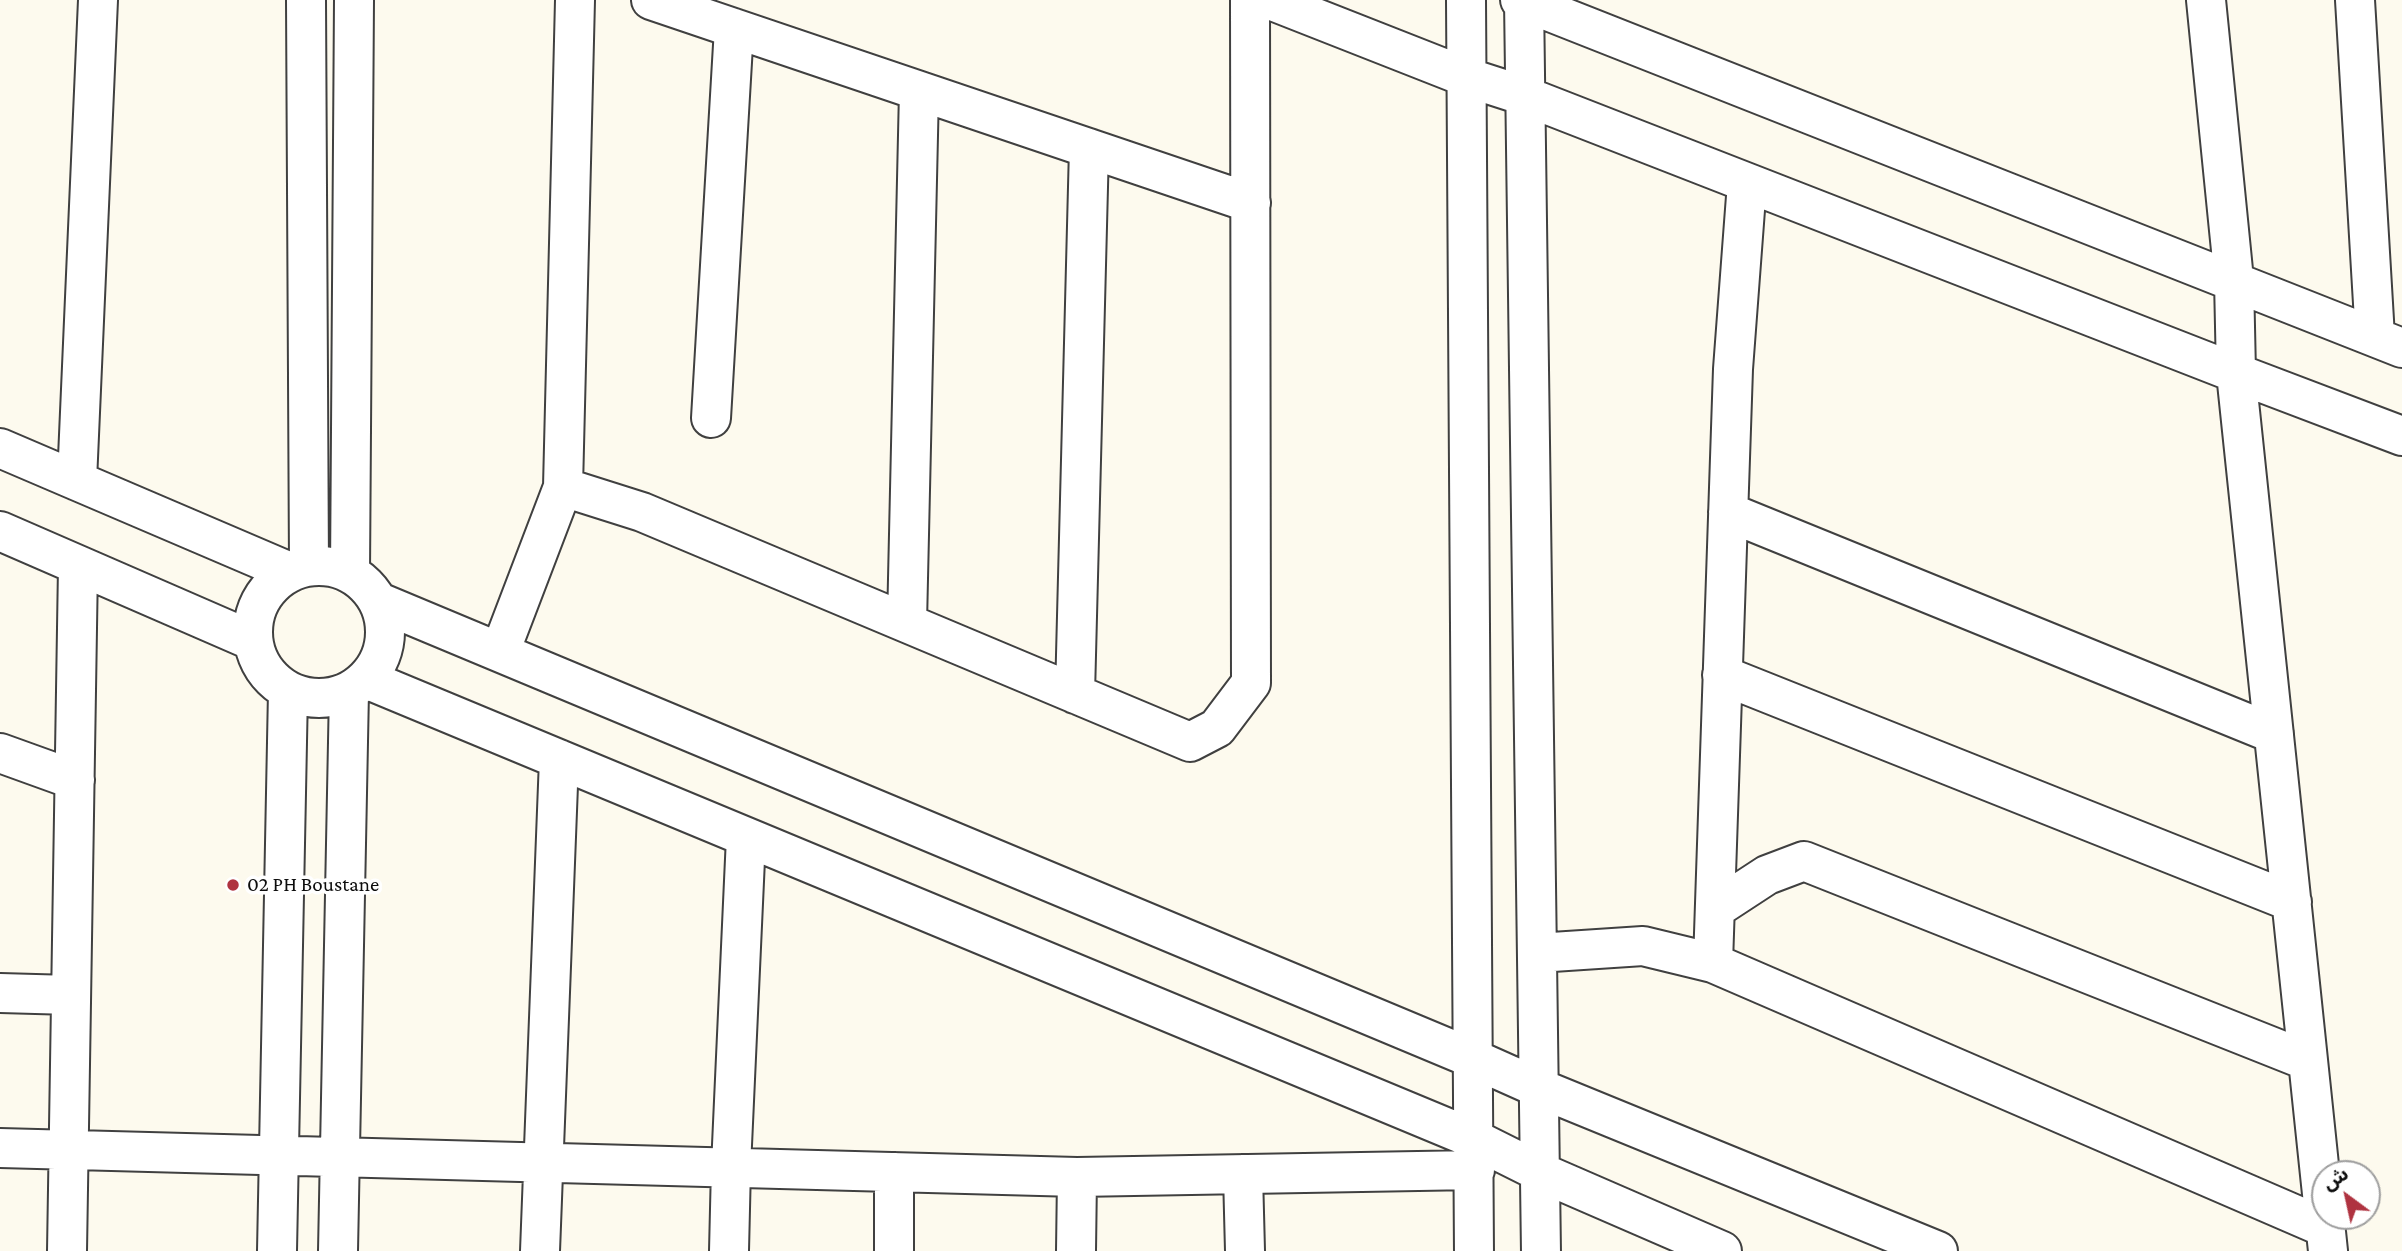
<!DOCTYPE html>
<meta charset="utf-8">
<style>
body{margin:0}
#map{position:relative;width:2402px;height:1251px;overflow:hidden;background:#fdfaee;font-family:"Crimson Pro","Noto Sans Arabic",serif}
canvas{display:block}
.north{position:absolute;left:2311px;top:1160px;width:70px;height:70px;box-sizing:border-box;background:#fff;border:2px solid #9e9e9e;border-radius:50%;rotate:327deg;font-size:19px;font-weight:700;line-height:28px;text-align:center;color:#0d0d0d}
.north::after{content:'';display:block;margin:auto;width:24px;height:32px;background:#af3340;clip-path:polygon(50% 0,100% 100%,50% 72%,0 100%)}
</style>
<div id="map">
<canvas width="2402" height="1251"></canvas>
<div class="north">ش</div>
</div>
<script>
const ctx = document.querySelector('canvas').getContext('2d');
ctx.lineJoin = 'round';
function trace(path, color, width, dash) { ctx.strokeStyle = color; ctx.lineWidth = width; ctx.lineCap = dash ? 'butt' : 'round'; ctx.setLineDash(dash || []); ctx.stroke(path); }
function label(font, color, halo, rows, align = 'center') {
  ctx.font = font + ' "Crimson Pro",serif'; ctx.lineWidth = 7; ctx.setLineDash([]); ctx.textBaseline = 'middle'; ctx.strokeStyle = halo; ctx.fillStyle = color; for (const [text, x, y, turn = 0] of rows) {
    ctx.save(); ctx.translate(x, y); ctx.rotate((+turn || 0) * Math.PI / 180); ctx.textAlign = isNaN(turn) ? turn : align; if (halo) ctx.strokeText(text, 0, 0); ctx.fillText(text, 0, 0); ctx.restore();
  }
}
const street = new Path2D(`
 M 306,0 L 309,566
 M 651,0 L 1251,203
 M 1270,0 L 1466,77 L 1525,96 L 2236,373 L 2402,436
 M 1466,0 L 1474,1251
 M 1520,0 L 2402,348
 M 1524,0 L 1541,1251
 M 2206,0 L 2234,280 L 2236,373 L 2328,1251
 M 2355,0 L 2375,337
 M 711,418 L 734,28
 M 0,448 L 290,572
 M 77,481 L 98,0
 M 563,487 L 575,0
 M 1728,512 L 2274,734
 M 0,531 L 253,641
 M253 632a66 66 0 1 1 132 0a66 66 0 1 1-132 0Z
 M 350,573 L 354,0
 M 379,602 L 1474,1059 L 1539,1088 L 1938,1251
 M 907,623 L 919,91
 M 500,652 L 563,487 L 642,512 L 1190,742 L 1217,728 L 1251,683 L 1250,0
 M 1722,675 L 2292,902
 M 366,679 L 1474,1139 L 1540,1172 L 1722,1251
 M 1075,694 L 1089,148
 M 0,753 L 75,780
 M 1715,909 L 1767,875 L 1804,861 L 2308,1061
 M 1537,953 L 1643,946 L 1713,963 L 2326,1228
 M 1713,963 L 1733,369 L 1747,183
 M 0,993 L 71,995
 M 0,1148 L 1077,1177 L 1475,1170
 M 894,1172 L 894,1251
 M 1243,1174 L 1245,1251
 M 67,1251 L 78,566
 M 277,1251 L 288,691
 M 338,1251 L 349,691
 M 540,1251 L 559,759
 M 729,1251 L 731,1167 L 746,837
 M 1076,1251 L 1077,1177`);
const markers = [
 [233,885,7,"#af3340"]
];
const poiNames = [
 ["02 PH Boustane",247,885]
];
trace(street, '#404040', 42);
trace(street, '#fff', 38);
for (const [x, y, r, color] of markers) { const dot = new Path2D(); dot.arc(x, y, r, 0, 2 * Math.PI); ctx.fillStyle = color; ctx.fill(dot); trace(dot, '#fff', 2.5); }
label('21px', '#0d0d0d', '#fff', poiNames, 'left');
</script>
